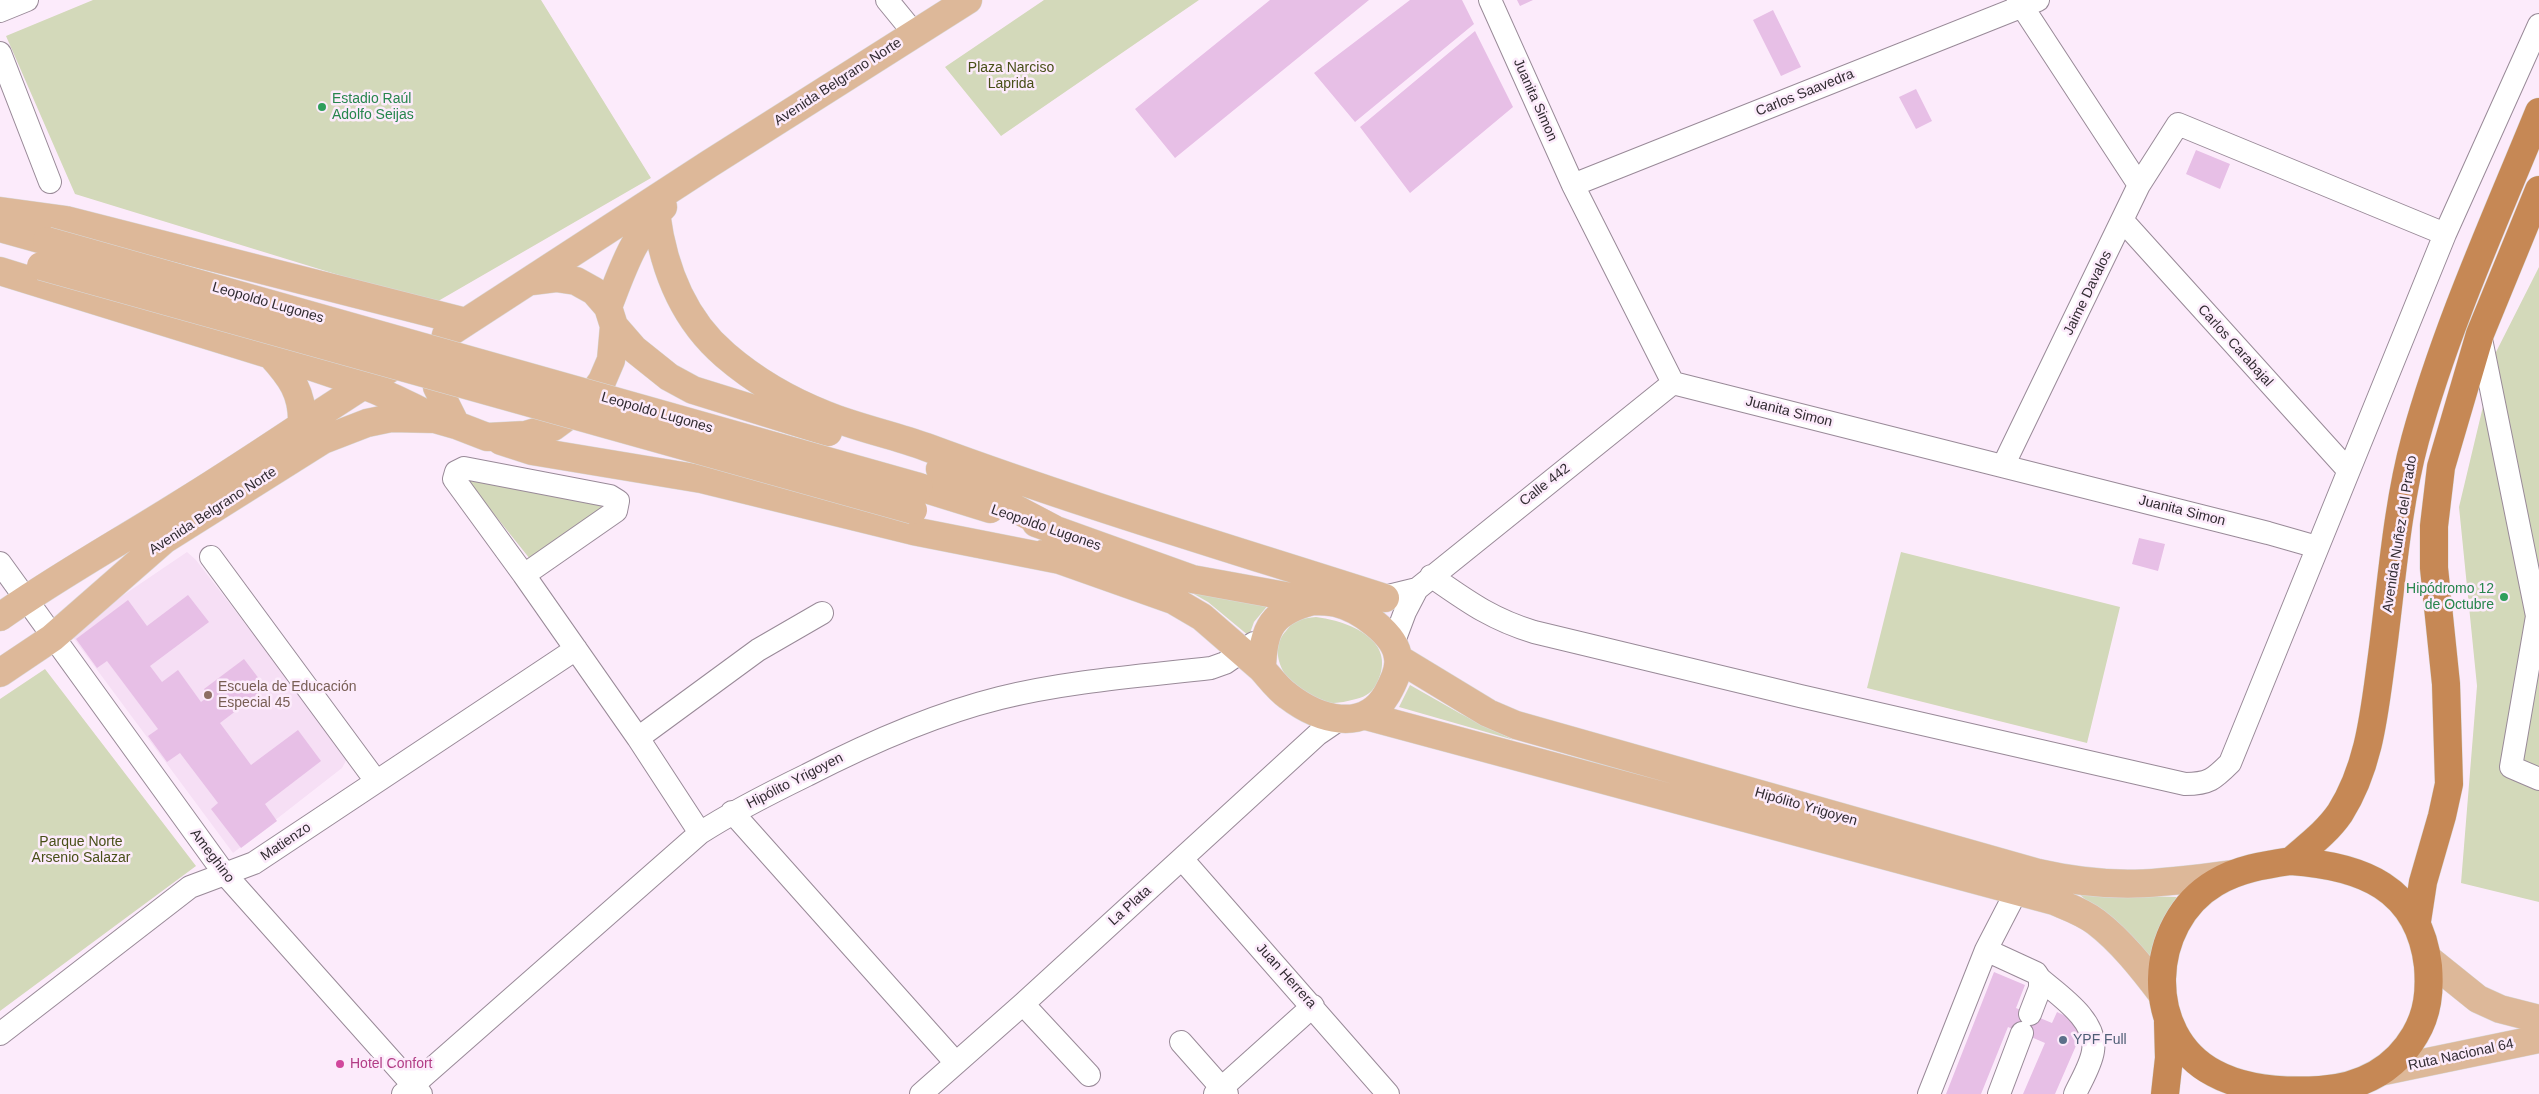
<!DOCTYPE html>
<meta charset="utf-8">
<style>
body{margin:0}
canvas{display:block;background:#fcebfb}
</style>
<canvas width="2539" height="1094"></canvas>
<script>
const ctx = document.querySelector('canvas').getContext('2d');
ctx.lineJoin = 'round';
function fill(path, color) { ctx.fillStyle = color; ctx.fill(path, 'evenodd'); }
function trace(path, color, width, dash) { ctx.strokeStyle = color; ctx.lineWidth = width; ctx.lineCap = dash ? 'butt' : 'round'; ctx.setLineDash(dash || []); ctx.stroke(path); }
function label(font, color, halo, rows, align = 'center') {
  ctx.font = font + ' Helvetica,sans-serif'; ctx.lineWidth = 5; ctx.setLineDash([]); ctx.textBaseline = 'middle'; ctx.strokeStyle = halo; ctx.fillStyle = color; for (const [text, x, y, turn = 0] of rows) {
    ctx.save(); ctx.translate(x, y); ctx.rotate((+turn || 0) * Math.PI / 180); ctx.textAlign = isNaN(turn) ? turn : align; if (halo) ctx.strokeText(text, 0, 0); ctx.fillText(text, 0, 0); ctx.restore();
  }
}
const built = new Path2D(`
 M 187,552 L 196,560 L 348,757 L 342,768 L 233,853 L 69,632 Z`);
const green = new Path2D(`
 M 93,0 L 541,0 L 651,178 L 433,304 L 75,194 L 6,36 Z
 M 1044,0 L 1199,0 L 1001,136 L 945,67 Z
 M 2539,267 L 2539,902 L 2461,883 L 2477,686 L 2459,507 L 2496,352 Z
 M 466,479 L 601,505 L 602,511 L 530,559 Z
 M 1901,552 L 2120,607 L 2087,743 L 1867,688 Z
 M 1178,585 L 1269,604 L 1254,622 L 1249,636 L 1208,602 Z
 M 1316,617 C 1348,621 1397,639 1378,681 C 1374,691 1366,697 1356,699 C 1342,703 1324,706 1311,699 C 1288,687 1265,653 1286,631 C 1289,627 1293,622 1297,620 C 1303,618 1310,618 1316,617 Z
 M 45,669 L 196,866 L 0,1011 L 0,699 Z
 M 1410,685 L 1461,714 L 1514,740 L 1399,707 Z
 M 2079,894 L 2177,897 L 2161,926 L 2152,957 Z`);
const building = new Path2D(`
 M 1270,0 L 1369,0 L 1175,158 L 1135,109 Z
 M 1410,0 L 1462,0 L 1474,24 L 1355,122 L 1314,73 Z
 M 1517,0 L 1533,0 L 1520,6 Z
 M 1773,10 L 1801,67 L 1781,76 L 1753,20 Z
 M 1475,31 L 1513,107 L 1410,193 L 1360,127 Z
 M 1916,89 L 1932,121 L 1916,129 L 1899,97 Z
 M 2196,150 L 2230,164 L 2220,189 L 2186,174 Z
 M 2139,538 L 2165,544 L 2158,571 L 2132,564 Z
 M 188,595 L 209,622 L 150,666 L 162,682 L 178,670 L 201,702 L 209,696 L 204,689 L 244,659 L 266,688 L 220,723 L 251,765 L 298,730 L 321,761 L 265,804 L 277,821 L 241,848 L 211,809 L 218,803 L 180,753 L 167,762 L 148,736 L 158,729 L 107,661 L 97,668 L 76,639 L 128,600 L 147,626 Z
 M 1994,972 L 2025,985 L 2016,1008 L 2052,1023 L 2057,1012 L 2085,1025 L 2055,1094 L 2023,1094 L 2045,1043 L 2008,1027 L 1981,1094 L 1946,1094 Z`);
const minor = new Path2D(`
 M 887,0 L 914,33
 M 1490,0 L 1573,185 L 1673,383 L 2268,533 L 2317,547
 M 2018,0 L 2139,185
 M 0,11 L 27,0
 M 0,53 L 50,182
 M 1573,185 L 2038,0
 M 2123,221 L 2348,470
 M 2480,334 L 2537,616 L 2511,767 L 2539,779
 M 2003,466 L 2139,185 L 2178,124 L 2445,234
 M 464,468 L 610,496 L 618,501 L 616,511 L 524,575 L 454,479 L 456,472 Z
 M 211,557 L 376,781
 M 0,563 L 224,873 L 421,1094
 M 524,575 L 638,738 L 700,833
 M 1431,576 C 1467,601 1491,619 1534,632 L 1800,696 L 2185,784 C 2209,784 2214,779 2230,763 L 2445,234 L 2539,25
 M 1417,589 L 1673,383
 M 1368,601 L 1417,589 L 1405,612 L 1393,644
 M 638,738 L 758,650 L 822,613
 M 732,812 L 956,1063
 M 1182,859 L 1388,1094
 M 2016,892 L 1986,950 L 2036,973 L 2040,979 L 2040,988 L 2030,1014
 M 2040,979 C 2060,996 2098,1021 2093,1051 C 2091,1065 2081,1081 2075,1094
 M 1023,1004 L 1089,1075
 M 0,1034 L 190,887 L 254,863 L 576,649
 M 1181,1042 L 1227,1094
 M 403,1094 L 700,833 C 734,811 770,793 807,775 C 869,743 932,715 1000,698 C 1069,681 1141,676 1211,668 L 1225,663 L 1254,643
 M 921,1094 L 1023,1004 L 1318,734 L 1340,719
 M 1215,1094 L 1313,1006
 M 1929,1094 L 1986,950
 M 1999,1094 L 2022,1033`);
const major = new Path2D(`
 M 0,211 L 66,220 L 466,322
 M 656,213 C 663,267 683,319 725,355 C 754,380 790,401 826,415 C 858,428 893,435 926,447 C 1077,503 1232,549 1385,598
 M 0,228 L 47,241
 M 0,271 L 271,355 C 291,377 303,393 302,424
 M 532,281 L 556,278 L 576,281 L 594,291 L 608,307 L 614,326 L 634,349 L 669,377 L 693,390 L 828,432
 M 608,307 C 622,271 634,234 663,207
 M 614,326 L 611,360 L 602,381 L 587,402 L 553,427 L 526,435 L 487,437 L 456,425 L 437,387 L 436,374 L 446,335 L 709,164 L 968,0
 M 271,355 C 328,370 380,389 432,417
 M 501,441 L 532,451 L 701,479 L 913,531 L 1060,560
 M 940,469 L 1054,529
 M 919,487 L 990,509
 M 1036,523 L 1192,579 L 1313,601
 M 1043,554 L 1173,600 L 1202,617 L 1262,669
 M 1313,601 C 1320,601 1328,601 1336,603 C 1358,608 1396,634 1398,658 C 1400,670 1392,685 1387,694 C 1364,734 1318,719 1288,696 C 1278,689 1270,678 1262,669 C 1263,627 1272,612 1313,601 Z
 M 0,617 C 57,577 118,543 177,506 C 256,458 331,404 410,356
 M 1399,659 L 1488,713 L 1516,725 L 2038,873 C 2112,890 2158,884 2232,874
 M 0,673 L 52,638 L 164,540 L 323,440 L 367,423 L 391,418 L 435,419 L 456,425
 M 1366,716 L 2054,901 C 2068,907 2083,912 2096,922 C 2121,941 2143,969 2162,994
 M 2427,958 L 2478,999 L 2500,1009 L 2539,1019
 M 2384,1071 L 2539,1039`);
const highway = new Path2D(`
 M 2291,861 C 2308,846 2327,832 2340,813 C 2369,767 2374,715 2381,663 C 2391,591 2396,510 2415,440 C 2446,327 2495,220 2539,112
 M 2291,861 C 2361,866 2419,887 2428,966 C 2430,991 2428,1013 2415,1035 C 2394,1071 2361,1087 2320,1090 C 2285,1092 2245,1090 2214,1073 C 2142,1035 2147,923 2215,883 C 2238,869 2264,865 2291,861 Z
 M 2417,921 L 2423,882 L 2442,816 L 2449,784 L 2446,684 L 2434,568 L 2434,526 L 2441,467 L 2480,334 L 2539,190
 M 2165,1094 L 2169,1058 L 2168,1022`);
const majorBridge = new Path2D(`
 M 47,241 L 919,487
 M 41,266 L 913,510`);
const markers = [
 [322,107,5,"#2e9e5b"],
 [2504,597,5,"#2e9e5b"],
 [208,695,5,"#8d6e63"],
 [2063,1040,5,"#5c6f8a"],
 [340,1064,5,"#d1479c"]
];
const parkNames = [
 ["Plaza Narciso",1011,68],
 ["Laprida",1011,84],
 ["Parque Norte",81,842],
 ["Arsenio Salazar",81,858]
];
const streetNames = [
 ["Avenida Belgrano Norte",838,82,-33],
 ["Carlos Saavedra",1805,93,-22],
 ["Juanita Simon",1535,100,66],
 ["Jaime Davalos",2088,293,-64],
 ["Leopoldo Lugones",268,303,16],
 ["Carlos Carabajal",2235,346,48],
 ["Juanita Simon",1789,412,14],
 ["Leopoldo Lugones",657,413,16],
 ["Calle 442",1545,485,-38],
 ["Avenida Belgrano Norte",213,511,-33],
 ["Juanita Simon",2182,511,14],
 ["Leopoldo Lugones",1046,528,19],
 ["Avenida Nuñez del Prado",2400,534,-81],
 ["Hipólito Yrigoyen",795,781,-27],
 ["Hipólito Yrigoyen",1806,807,16],
 ["Matienzo",286,842,-34],
 ["Ameghino",212,856,53],
 ["La Plata",1130,906,-42],
 ["Juan Herrera",1286,976,48],
 ["Ruta Nacional 64",2461,1055,-12]
];
const leisureNames = [
 ["Estadio Raúl",332,99],
 ["Adolfo Seijas",332,115],
 ["Hipódromo 12",2494,589,"right"],
 ["de Octubre",2494,605,"right"]
];
const educationNames = [
 ["Escuela de Educación",218,687],
 ["Especial 45",218,703]
];
const serviceNames = [
 ["YPF Full",2073,1040]
];
const hotelNames = [
 ["Hotel Confort",350,1064]
];
fill(built, '#f6dff5');
fill(green, '#d3d9ba');
fill(building, '#e7bfe6');
trace(minor, '#998a98', 24);
trace(major, '#dad9da', 29);
trace(highway, '#dad9da', 29);
trace(minor, '#fff', 22);
trace(major, '#ddb899', 28);
trace(highway, '#c68855', 28);
trace(majorBridge, '#dad9da', 29, []);
trace(majorBridge, '#ddb899', 28);
for (const [x, y, r, color] of markers) { const dot = new Path2D(); dot.arc(x, y, r, 0, 2 * Math.PI); ctx.fillStyle = color; ctx.fill(dot); trace(dot, '#fcebfb', 2); }
label('14px', '#484f18', '#fcebfb', parkNames);
label('14px', '#312b31', '#fcebfb', streetNames);
label('14px', '#27864d', '#fcebfb', leisureNames, 'left');
label('14px', '#785e54', '#fcebfb', educationNames, 'left');
label('14px', '#4e5e75', '#fcebfb', serviceNames, 'left');
label('14px', '#b23c85', '#fcebfb', hotelNames, 'left');
</script>
